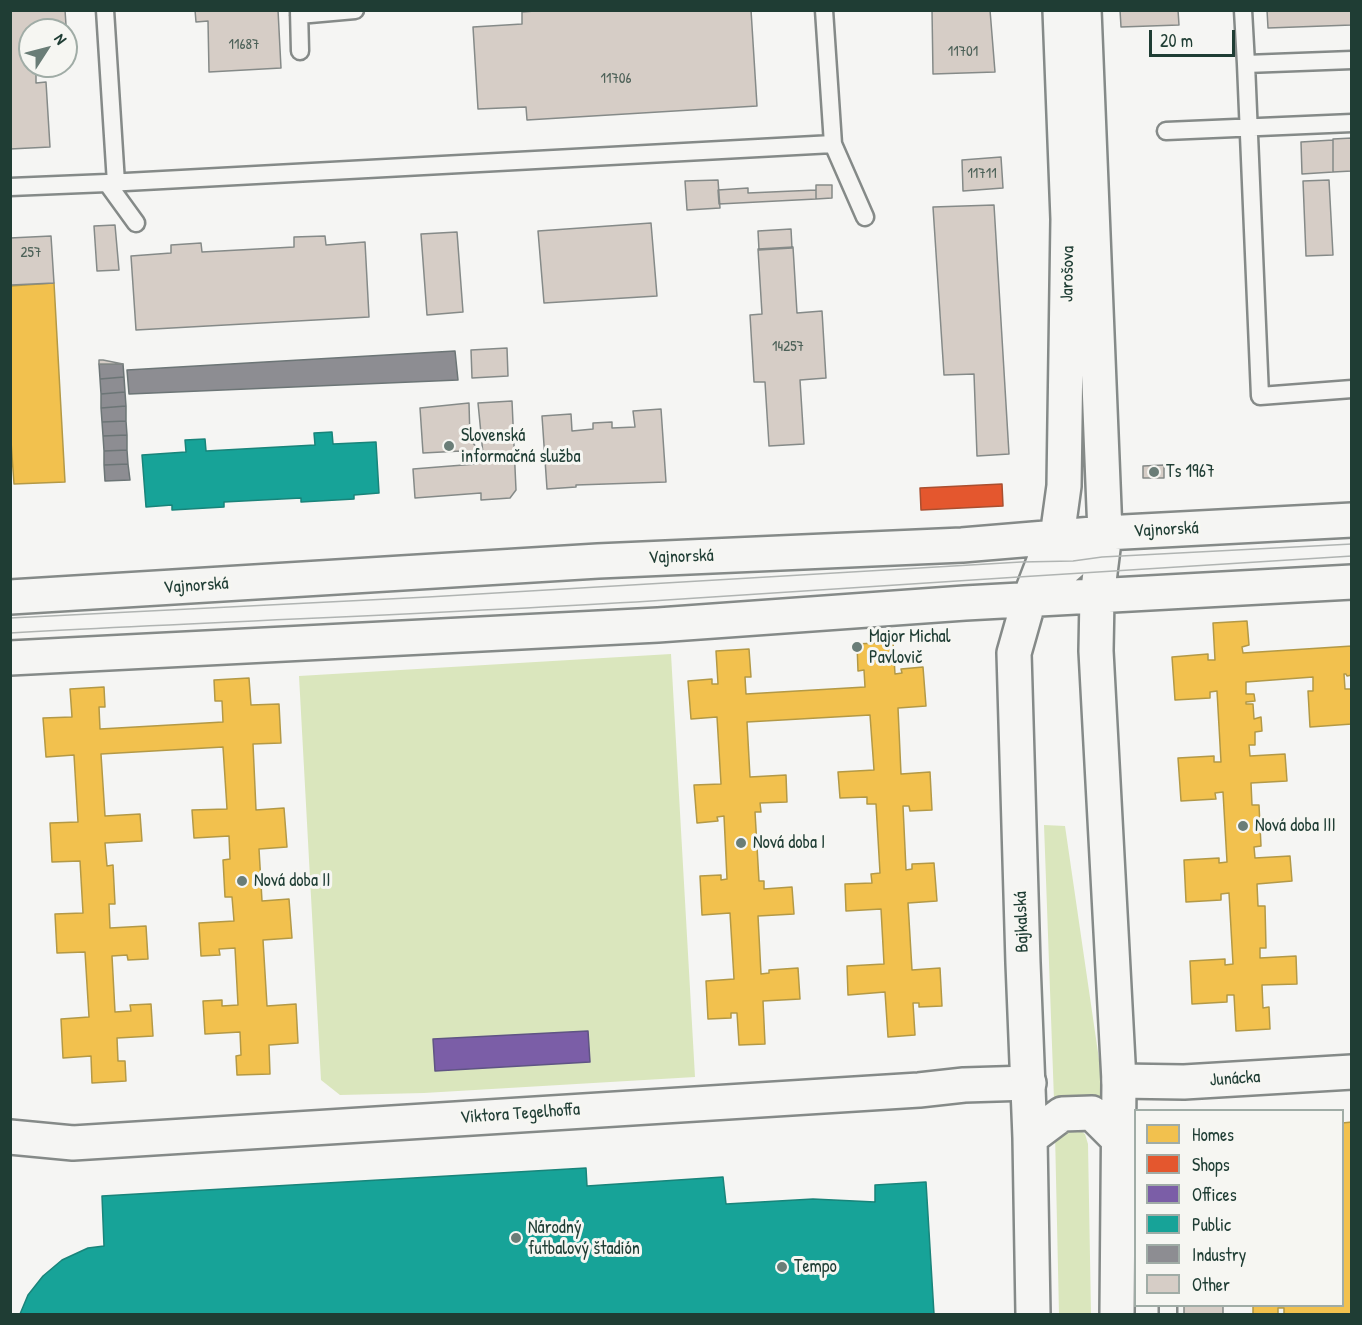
<!DOCTYPE html>
<meta charset="utf-8">
<style>
body{margin:0}
#map{position:relative;width:1362px;height:1325px;overflow:hidden;background:#f5f5f3;font-family:"Patrick Hand",sans-serif}
canvas{display:block}
.frame{position:absolute;inset:0;border:12px solid #1f3d34;pointer-events:none}
.legend{position:absolute;left:1134px;top:1109px;width:210px;height:198px;box-sizing:border-box;background:#f6f6f2;border:2px solid #a0aca6;margin:0;padding:8px 10px;list-style:none;font-size:18px;color:#1f3d34}
.legend li{display:flex;align-items:center;gap:12px;height:30px}
.legend b{width:30px;border:2px solid #a0aca6}
.north{position:absolute;left:18px;top:18px;width:60px;height:60px;box-sizing:border-box;background:#f6f6f2;border:2px solid #a0aca6;border-radius:50%;rotate:54deg;font-size:16px;font-weight:700;line-height:24px;text-align:center;color:#1f3d34}
.north::after{content:'';display:block;margin:auto;width:21px;height:27px;background:#6a7d77;clip-path:polygon(50% 0,100% 100%,50% 72%,0 100%)}
.scale{position:absolute;left:1149px;top:30px;width:86px;height:27px;box-sizing:border-box;border:3px solid #1f3d34;border-top:0;padding-left:8px;font-size:18px;line-height:21px;white-space:nowrap;color:#1f3d34;-webkit-text-stroke:4px #f6f6f2;paint-order:stroke}
</style>
<div id="map">
<canvas width="1362" height="1325"></canvas>
<div class="frame"></div>
<ul class="legend">
<li><b style="height:16px;background:#f2c14e"></b>Homes</li>
<li><b style="height:16px;background:#e4572e"></b>Shops</li>
<li><b style="height:16px;background:#7b5ea7"></b>Offices</li>
<li><b style="height:16px;background:#17a398"></b>Public</li>
<li><b style="height:16px;background:#8d8d92"></b>Industry</li>
<li><b style="height:16px;background:#d6cdc6"></b>Other</li>
</ul>
<div class="north">N</div>
<div class="scale">20 m</div>
</div>
<script>
const ctx = document.querySelector('canvas').getContext('2d');
ctx.lineJoin = 'round';
function fill(path, color) { ctx.fillStyle = color; ctx.fill(path, 'evenodd'); }
function trace(path, color, width, dash) { ctx.strokeStyle = color; ctx.lineWidth = width; ctx.lineCap = dash ? 'butt' : 'round'; ctx.setLineDash(dash || []); ctx.stroke(path); }
function label(font, color, halo, rows, align = 'center') {
  ctx.font = font + ' "Patrick Hand",sans-serif'; ctx.lineWidth = 6; ctx.setLineDash([]); ctx.textBaseline = 'middle'; ctx.strokeStyle = halo; ctx.fillStyle = color; for (const [text, x, y, turn = 0] of rows) {
    ctx.save(); ctx.translate(x, y); ctx.rotate((+turn || 0) * Math.PI / 180); ctx.textAlign = isNaN(turn) ? turn : align; if (halo) ctx.strokeText(text, 0, 0); ctx.fillText(text, 0, 0); ctx.restore();
  }
}
const green = new Path2D(`
 M 671,654 L 695,1077 L 424,1093 L 340,1095 L 321,1080 L 299,676 Z
 M 1044,825 L 1065,826 L 1102,1080 L 1104,1113 C 1084,1098 1080,1092 1054,1100 Z
 M 1076,1128 L 1085,1134 L 1088,1144 L 1091,1314 L 1059,1314 L 1055,1133 Z`);
const homes = new Path2D(`
 M 54,283 L 65,482 L 14,484 L 10,427 L 10,286 Z
 M 1247,621 L 1249,645 L 1242,647 L 1243,653 L 1352,646 L 1352,675 L 1347,676 L 1346,674 L 1344,674 L 1345,689 L 1351,689 L 1352,724 L 1310,727 L 1308,691 L 1313,691 L 1313,677 L 1246,682 L 1246,694 L 1254,694 L 1255,701 L 1246,702 L 1246,704 L 1253,704 L 1254,719 L 1261,717 L 1262,731 L 1255,732 L 1255,745 L 1249,745 L 1250,756 L 1285,754 L 1287,781 L 1251,783 L 1252,805 L 1259,805 L 1260,825 L 1261,846 L 1254,847 L 1255,858 L 1290,856 L 1292,881 L 1257,884 L 1258,906 L 1265,906 L 1266,948 L 1260,948 L 1260,958 L 1296,956 L 1297,984 L 1262,985 L 1263,1008 L 1269,1007 L 1270,1029 L 1236,1031 L 1234,995 L 1227,995 L 1227,1002 L 1192,1004 L 1190,961 L 1225,959 L 1225,965 L 1233,964 L 1229,893 L 1221,894 L 1221,900 L 1186,902 L 1184,860 L 1219,858 L 1219,863 L 1227,862 L 1223,792 L 1215,793 L 1216,799 L 1181,801 L 1178,758 L 1214,756 L 1214,762 L 1221,762 L 1217,691 L 1210,692 L 1210,698 L 1175,700 L 1172,657 L 1208,654 L 1208,660 L 1215,660 L 1213,623 Z
 M 893,642 L 895,674 L 902,673 L 901,669 L 923,667 L 926,706 L 898,708 L 901,774 L 930,772 L 932,810 L 910,811 L 909,806 L 903,806 L 906,870 L 912,869 L 912,864 L 934,863 L 937,901 L 908,903 L 912,970 L 940,968 L 942,1006 L 919,1007 L 919,1003 L 913,1003 L 915,1035 L 888,1037 L 885,992 L 848,995 L 847,966 L 884,964 L 881,909 L 846,911 L 845,884 L 872,883 L 871,874 L 880,873 L 876,804 L 867,804 L 867,797 L 840,798 L 838,772 L 874,770 L 870,715 L 747,722 L 750,777 L 786,775 L 787,802 L 760,803 L 761,812 L 755,812 L 759,881 L 764,881 L 764,889 L 792,887 L 794,914 L 758,916 L 761,974 L 769,973 L 769,970 L 798,968 L 800,999 L 763,1001 L 765,1044 L 739,1045 L 737,1013 L 731,1013 L 731,1018 L 708,1019 L 706,981 L 734,979 L 730,913 L 702,915 L 700,876 L 721,875 L 721,880 L 727,879 L 724,816 L 717,817 L 718,821 L 697,823 L 694,785 L 721,784 L 717,717 L 691,719 L 688,681 L 712,679 L 712,684 L 718,684 L 716,651 L 749,649 L 751,677 L 745,677 L 746,694 L 865,687 L 864,670 L 858,671 L 857,644 Z
 M 249,678 L 251,705 L 279,704 L 281,743 L 253,744 L 256,810 L 284,808 L 287,847 L 259,849 L 262,901 L 289,899 L 292,938 L 263,940 L 267,1006 L 296,1004 L 298,1043 L 269,1045 L 270,1074 L 237,1075 L 236,1056 L 241,1055 L 240,1032 L 205,1034 L 203,1001 L 222,1000 L 222,1006 L 238,1005 L 235,948 L 219,949 L 220,955 L 201,956 L 199,923 L 234,921 L 232,897 L 225,897 L 223,860 L 230,859 L 229,836 L 194,838 L 192,810 L 227,809 L 223,747 L 101,754 L 105,816 L 140,814 L 142,841 L 105,843 L 107,866 L 113,865 L 115,904 L 109,904 L 110,928 L 146,926 L 148,959 L 128,960 L 127,955 L 112,956 L 115,1012 L 131,1011 L 130,1005 L 151,1004 L 153,1036 L 117,1038 L 118,1061 L 125,1061 L 126,1081 L 92,1083 L 91,1056 L 63,1058 L 61,1019 L 89,1017 L 85,952 L 57,953 L 55,914 L 83,913 L 80,861 L 52,862 L 50,823 L 78,822 L 74,755 L 46,757 L 43,718 L 72,717 L 70,689 L 104,687 L 105,707 L 99,707 L 100,729 L 223,722 L 222,701 L 215,701 L 214,680 Z
 M 1352,1122 L 1352,1314 L 1284,1314 L 1284,1308 L 1278,1308 L 1278,1314 L 1253,1314 L 1253,1306 L 1342,1306 L 1342,1123 Z`);
const shops = new Path2D(`
 M 1002,484 L 1003,506 L 921,510 L 920,488 Z`);
const offices = new Path2D(`
 M 588,1031 L 590,1062 L 435,1071 L 433,1039 Z`);
const public = new Path2D(`
 M 332,432 L 333,444 L 376,442 L 379,493 L 354,495 L 354,499 L 301,502 L 301,498 L 224,502 L 224,507 L 172,510 L 172,505 L 146,507 L 142,455 L 186,452 L 185,440 L 205,439 L 206,451 L 315,445 L 314,433 Z
 M 586,1168 L 587,1186 L 723,1177 L 726,1204 L 813,1199 L 875,1202 L 875,1185 L 926,1182 L 934,1314 L 20,1314 L 28,1295 L 43,1276 L 62,1260 L 88,1248 L 104,1246 L 102,1196 Z`);
const industry = new Path2D(`
 M 455,351 L 458,380 L 129,394 L 127,370 Z
 M 99,364 L 123,364 L 124,377 L 100,379 Z
 M 124,377 L 125,392 L 101,394 L 100,379 Z
 M 125,392 L 126,406 L 101,408 L 101,394 Z
 M 126,406 L 126,421 L 102,422 L 101,408 Z
 M 126,421 L 127,435 L 103,436 L 102,422 Z
 M 127,435 L 127,450 L 104,451 L 103,436 Z
 M 127,450 L 128,464 L 104,465 L 104,451 Z
 M 128,464 L 130,480 L 105,481 L 104,465 Z`);
const building = new Path2D(`
 M 10,10 L 65,10 L 67,40 L 66,30 L 30,30 L 30,66 L 36,66 L 36,83 L 46,82 L 50,147 L 10,149 Z
 M 195,10 L 278,10 L 281,68 L 209,72 L 208,21 L 196,22 Z
 M 547,10 L 751,10 L 757,106 L 527,120 L 526,107 L 478,109 L 473,27 L 522,24 L 522,12 Z
 M 932,10 L 990,10 L 995,72 L 933,74 Z
 M 1120,10 L 1178,10 L 1179,25 L 1121,27 Z
 M 1267,10 L 1352,10 L 1352,25 L 1268,28 Z
 M 1352,138 L 1352,171 L 1333,172 L 1333,139 Z
 M 1333,140 L 1333,172 L 1302,174 L 1301,142 Z
 M 1001,157 L 1003,188 L 963,191 L 962,160 Z
 M 718,180 L 720,208 L 687,210 L 685,181 Z
 M 1329,180 L 1333,255 L 1306,256 L 1303,181 Z
 M 816,185 L 832,185 L 832,198 L 816,199 Z
 M 748,188 L 748,193 L 816,190 L 816,199 L 719,204 L 718,190 Z
 M 994,205 L 1009,454 L 977,456 L 974,374 L 944,375 L 933,207 Z
 M 651,223 L 657,296 L 544,303 L 538,231 Z
 M 115,225 L 119,270 L 97,271 L 94,226 Z
 M 791,229 L 792,248 L 759,250 L 758,231 Z
 M 457,232 L 463,312 L 427,315 L 421,234 Z
 M 51,236 L 54,283 L 11,285 L 10,238 Z
 M 325,236 L 326,245 L 365,242 L 369,317 L 136,330 L 131,256 L 171,253 L 171,245 L 201,243 L 202,252 L 294,247 L 294,237 Z
 M 793,247 L 797,313 L 822,311 L 826,378 L 800,380 L 804,444 L 769,446 L 765,382 L 754,382 L 750,315 L 762,314 L 758,249 Z
 M 507,348 L 508,376 L 472,378 L 471,350 Z
 M 99,360 L 103,360 L 123,364 L 99,364 Z
 M 512,401 L 516,490 L 510,498 L 481,500 L 481,493 L 415,498 L 413,469 L 476,464 L 461,451 L 423,453 L 420,408 L 469,403 L 470,440 L 483,454 L 478,403 Z
 M 661,409 L 666,482 L 576,485 L 576,487 L 547,489 L 542,416 L 571,414 L 572,431 L 593,429 L 593,423 L 612,422 L 612,428 L 635,427 L 633,411 Z
 M 1164,465 L 1164,478 L 1143,478 L 1143,466 Z
 M 1184,1306 L 1223,1306 L 1223,1314 L 1184,1314 Z`);
const service = new Path2D(`
 M 105,10 L 116,183
 M 299,10 L 300,51
 M 824,10 L 833,144
 M 1243,10 L 1246,64
 M 299,15 L 355,10
 M 1352,60 L 1246,64 L 1260,396 L 1352,389
 M 1166,131 L 1352,123
 M 107,183 L 136,223
 M 10,187 L 107,183 L 833,144 L 865,217
 M 1168,1314 L 1168,1306`);
const minor = new Path2D(`
 M 1119,1081 L 1184,1082 L 1352,1072
 M 10,1137 L 73,1143 L 919,1090 L 964,1085 L 1029,1083`);
const secondary = new Path2D(`
 M 1084,10 L 1105,533 L 1097,597 L 1096,651 L 1119,1081 L 1117,1314
 M 1034,595 L 1105,533
 M 10,597 L 598,561 L 962,545 L 1105,533 L 1352,520
 M 10,658 L 658,625 L 965,603 L 1352,582
 M 1030,1138 L 1062,1114 L 1092,1113 L 1118,1139
 M 1033,1314 L 1030,1138 L 1023,963 L 1014,653 L 1029,600 L 1044,561 L 1057,537 L 1064,486 L 1068,219 L 1060,10`);
const tram = new Path2D(`
 M 10,618 L 428,597 L 1021,562 L 1073,561 L 1102,557 L 1352,544
 M 10,633 C 224,621 438,614 651,601 C 885,587 1118,569 1352,556`);
const markers = [
 [449,446,6,"#6a7d77"],
 [1154,472,6,"#6a7d77"],
 [857,647,6,"#6a7d77"],
 [1243,826,6,"#6a7d77"],
 [741,843,6,"#6a7d77"],
 [242,881,6,"#6a7d77"],
 [516,1238,6,"#6a7d77"],
 [782,1267,6,"#6a7d77"]
];
const numberNames = [
 ["11687",244,45],
 ["11701",963,52],
 ["11706",616,79],
 ["11711",982,174],
 ["257",31,253],
 ["14257",788,347]
];
const streetNames = [
 ["Jarošova",1068,274,-89],
 ["Vajnorská",1166,530,-3],
 ["Vajnorská",681,557,-2],
 ["Vajnorská",196,586,-4],
 ["Bajkalská",1022,922,-92],
 ["Junácka",1235,1079,-4],
 ["Viktora Tegelhoffa",520,1114,-4]
];
const poiNames = [
 ["Slovenská",461,436],
 ["informačná služba",461,457],
 ["Ts 1967",1166,472],
 ["Major Michal",869,637],
 ["Pavlovič",869,658],
 ["Nová doba III",1255,826],
 ["Nová doba I",753,843],
 ["Nová doba II",254,881],
 ["Národný",528,1228],
 ["futbalový štadión",528,1249],
 ["Tempo",794,1267]
];
fill(green, '#dae6bd');
fill(homes, '#f2c14e');
trace(homes, '#b39946', 1.5);
fill(shops, '#e4572e');
trace(shops, '#a94f30', 1.5);
fill(offices, '#7b5ea7');
trace(offices, '#5f5484', 1.5);
fill(public, '#17a398');
trace(public, '#19847a', 1.5);
fill(industry, '#8d8d92');
trace(industry, '#6c7576', 1.5);
fill(building, '#d6cdc6');
trace(building, '#858a88', 1.5);
trace(service, '#858a88', 21);
trace(minor, '#858a88', 38);
trace(secondary, '#858a88', 38);
trace(service, '#f5f5f3', 16);
trace(minor, '#f5f5f3', 33);
trace(secondary, '#f5f5f3', 33);
trace(tram, '#b0b4b2', 1.5);
for (const [x, y, r, color] of markers) { const dot = new Path2D(); dot.arc(x, y, r, 0, 2 * Math.PI); ctx.fillStyle = color; ctx.fill(dot); trace(dot, '#f6f6f2', 2); }
label('15px', '#4d6158', null, numberNames);
label('18px', '#1f3d34', '#f6f6f2', streetNames);
label('18px', '#1f3d34', '#f6f6f2', poiNames, 'left');
</script>
